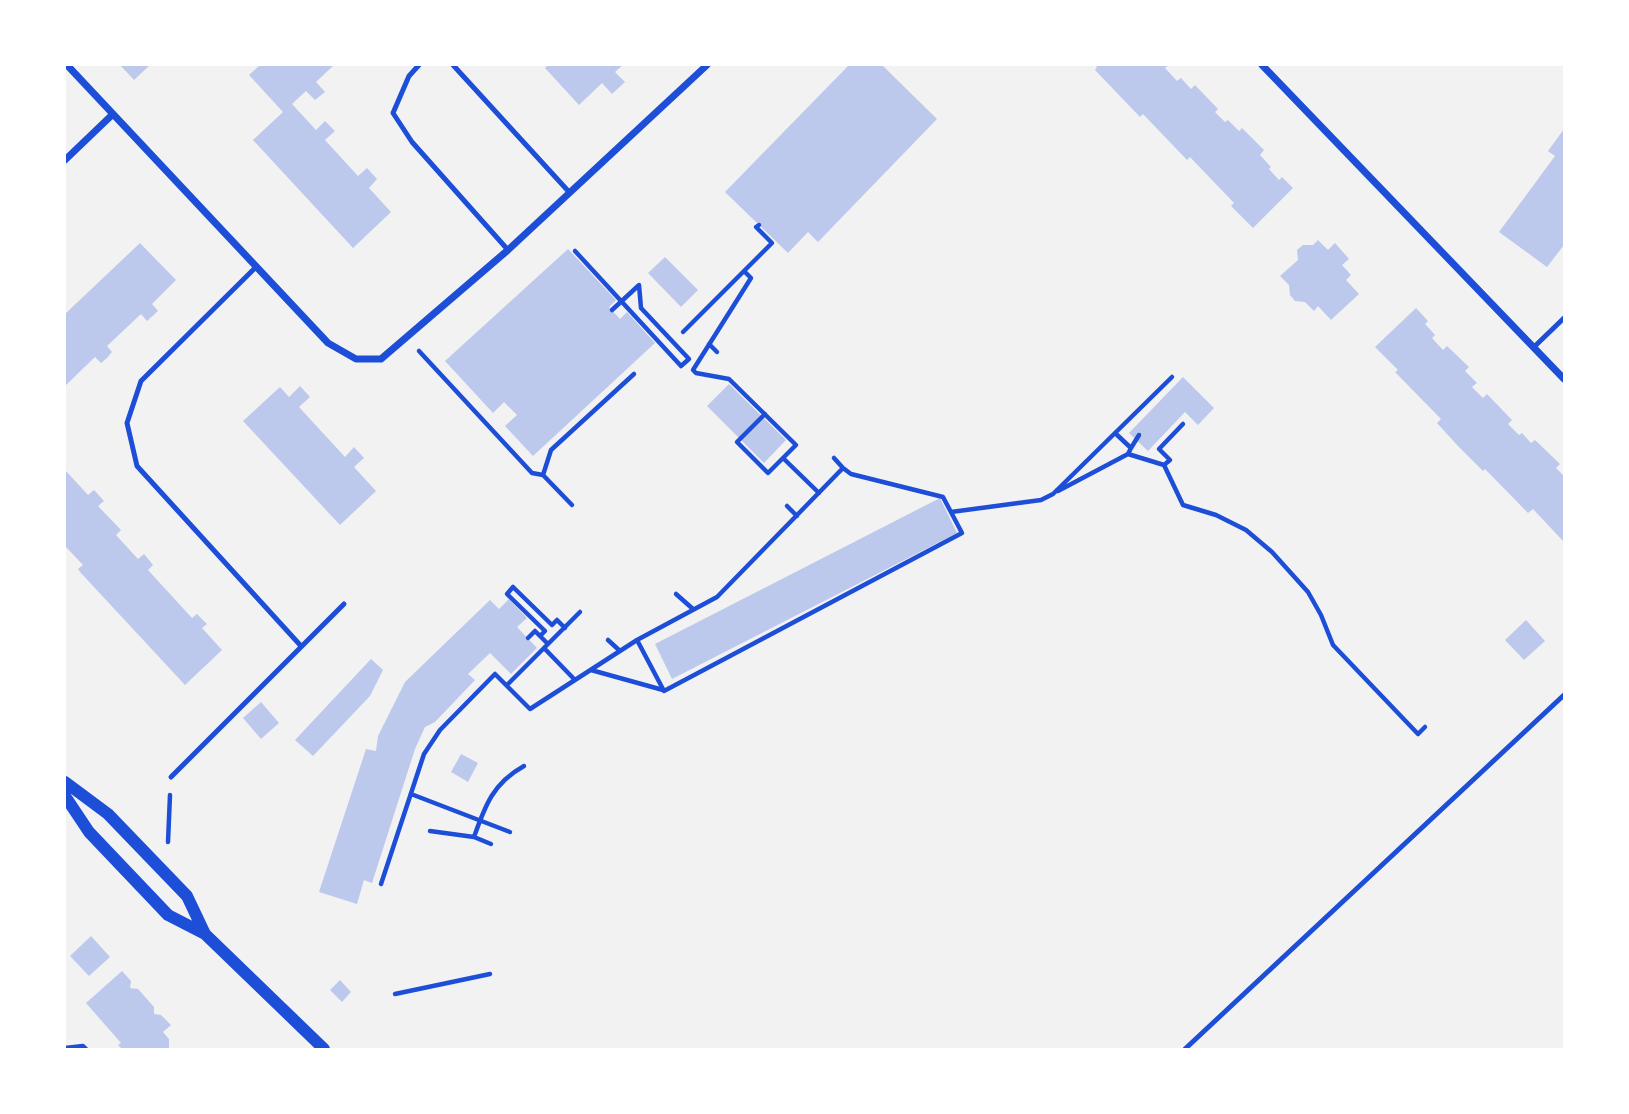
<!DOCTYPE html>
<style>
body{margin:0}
#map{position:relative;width:1629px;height:1114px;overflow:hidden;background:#f2f2f2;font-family:Quicksand,sans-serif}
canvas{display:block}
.frame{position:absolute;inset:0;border:66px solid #fff;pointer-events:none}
</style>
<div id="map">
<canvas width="1629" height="1114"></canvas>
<div class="frame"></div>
</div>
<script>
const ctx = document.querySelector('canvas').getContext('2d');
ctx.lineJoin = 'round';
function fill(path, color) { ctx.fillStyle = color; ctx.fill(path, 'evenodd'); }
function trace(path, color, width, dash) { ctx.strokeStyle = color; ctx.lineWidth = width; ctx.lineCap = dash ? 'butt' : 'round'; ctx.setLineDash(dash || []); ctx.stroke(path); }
const building = new Path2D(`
 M 120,65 L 150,65 L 134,80 Z
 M 260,65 L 334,65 L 316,82 L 325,92 L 315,100 L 306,91 L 292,104 L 316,130 L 325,121 L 335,131 L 325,140 L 358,176 L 367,168 L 377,179 L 369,188 L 391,212 L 353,248 L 253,140 L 283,112 L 249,75 Z
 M 548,65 L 623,65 L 615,72 L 625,82 L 612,94 L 602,83 L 579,105 L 545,68 Z
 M 849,65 L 882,65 L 937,119 L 818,242 L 808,232 L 788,253 L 725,192 Z
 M 1095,65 L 1169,65 L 1165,68 L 1177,81 L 1181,78 L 1191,89 L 1195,85 L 1218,109 L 1215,112 L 1225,122 L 1228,120 L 1239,131 L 1242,128 L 1264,150 L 1260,155 L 1271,167 L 1269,169 L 1279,180 L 1282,177 L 1293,188 L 1253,228 L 1231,206 L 1234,203 L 1190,157 L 1187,160 L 1143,114 L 1140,117 L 1095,70 L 1097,67 Z
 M 1564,129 L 1564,245 L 1547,267 L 1499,232 L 1555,156 L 1548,151 Z
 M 1318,240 L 1328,250 L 1335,243 L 1349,259 L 1342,265 L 1351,275 L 1346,280 L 1359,294 L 1331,320 L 1318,306 L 1314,311 L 1305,302 L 1295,301 L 1290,295 L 1289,285 L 1280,276 L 1298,260 L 1297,250 L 1303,245 L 1313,245 Z
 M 140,243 L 176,280 L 152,304 L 158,311 L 147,321 L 141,314 L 107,346 L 112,352 L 107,358 L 101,363 L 95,357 L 65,386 L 65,314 Z
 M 568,249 L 616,300 L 609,307 L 620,319 L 627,312 L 655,343 L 533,456 L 505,426 L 517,415 L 504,402 L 493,413 L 445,361 Z
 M 665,257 L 698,290 L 681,307 L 648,273 Z
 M 1416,308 L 1428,321 L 1425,324 L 1435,335 L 1432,338 L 1443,350 L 1447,346 L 1469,367 L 1465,371 L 1477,383 L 1472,387 L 1483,398 L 1487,394 L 1512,420 L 1508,424 L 1519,435 L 1522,433 L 1531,443 L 1535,440 L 1560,464 L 1556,468 L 1564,476 L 1564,542 L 1533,509 L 1528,513 L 1485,469 L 1483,471 L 1458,446 L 1437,423 L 1441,419 L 1395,372 L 1398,370 L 1375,347 Z
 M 1183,377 L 1214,408 L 1198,425 L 1185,412 L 1148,451 L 1129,433 Z
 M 729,384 L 786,440 L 764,463 L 707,406 Z
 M 300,386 L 310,397 L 299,407 L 345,457 L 354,447 L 364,458 L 354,467 L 376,491 L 340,525 L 243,421 L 280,387 L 289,397 Z
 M 65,470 L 88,495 L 94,490 L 104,501 L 98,506 L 121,530 L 116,535 L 138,559 L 144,554 L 149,560 L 153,565 L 148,570 L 192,618 L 197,614 L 207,624 L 202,628 L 222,650 L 185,685 L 80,572 L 78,569 L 83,565 L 65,546 Z
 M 940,498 L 957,533 L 672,679 L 655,644 Z
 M 509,599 L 527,618 L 517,627 L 537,648 L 511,674 L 490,653 L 468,674 L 475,680 L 435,722 L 425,727 L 415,749 L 372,883 L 364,880 L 357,904 L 319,892 L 366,749 L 376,751 L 378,736 L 405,682 L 490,600 L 499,609 Z
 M 1526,620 L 1545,641 L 1524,660 L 1505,640 Z
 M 371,659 L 383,670 L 370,696 L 313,756 L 295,740 Z
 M 261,702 L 279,723 L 261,739 L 243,718 Z
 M 461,754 L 478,763 L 468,782 L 451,772 Z
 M 91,936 L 110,957 L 89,976 L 70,956 Z
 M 122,971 L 131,981 L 130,988 L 138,989 L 154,1007 L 154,1014 L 161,1015 L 171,1025 L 163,1032 L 169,1039 L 169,1049 L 122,1049 L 118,1045 L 121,1043 L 86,1003 Z
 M 340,980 L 351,992 L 342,1002 L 330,990 Z`);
const path = new Path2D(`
 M 575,251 L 681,366 L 689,359 L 641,308 L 639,285
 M 744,271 L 751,278 L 693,370 L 696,373 L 729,379 L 796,445 L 783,458 L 819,493
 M 612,310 L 638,286
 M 683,332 L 772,243 L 756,227 L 759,225
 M 709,344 L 717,352
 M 419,351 L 532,473 L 543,475 L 572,505
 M 765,414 L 737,442 L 768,473 L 783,458
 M 1131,448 L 1139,435
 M 1128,454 L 1164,465 L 1170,460 L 1159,449 L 1183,424
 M 834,458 L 843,468
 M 1164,465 L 1183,505 L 1216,515 L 1246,530 L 1272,552 L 1308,592 L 1321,615 L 1333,645 L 1418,734 L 1425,727
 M 843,468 L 851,474 L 943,497 L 962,533 L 664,691 L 637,640 L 717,597 Z
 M 543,475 L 551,450 L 634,374
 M 1058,491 L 1128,454 L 1131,448 L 1115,433
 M 787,506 L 797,516
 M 951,512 L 1041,500 L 1053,494 L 1172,377
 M 676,594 L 693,609
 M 528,638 L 535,631 L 540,636
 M 608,640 L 620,651
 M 548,644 L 540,636 L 545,631 L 507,594 L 513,587 L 552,625 L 557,620 L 565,628
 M 544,648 L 575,680
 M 591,670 L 663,690
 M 507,685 L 580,612
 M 411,794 L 510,832
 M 430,831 L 474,837 L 491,844
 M 474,837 C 485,806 493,783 524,766
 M 168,842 L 170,795
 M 381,884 L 424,754 L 440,730 L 495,674 L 530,709 L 637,640
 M 395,994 L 490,974
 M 65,1048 L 83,1046 L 86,1049`);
const service = new Path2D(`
 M 419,65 L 409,76 L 393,113 L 412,142 L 508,250
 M 453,65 L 570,193
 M 257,266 L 141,381 L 127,423 L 137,466 L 301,646
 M 1534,347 L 1564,318
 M 171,777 L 344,604
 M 1185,1049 L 1564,695`);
const minor = new Path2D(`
 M 67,65 L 328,343 L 356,359 L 381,359 L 508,250 L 707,65
 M 1262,65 L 1564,379
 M 65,160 L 113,114`);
const tertiary = new Path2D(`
 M 65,782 L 108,814 L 187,896 L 205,934
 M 65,796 L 89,832 L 168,915 L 205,934 L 324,1049`);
fill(building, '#bdc9ec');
trace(path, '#1d4ed8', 4.5);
trace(service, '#1d4ed8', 5);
trace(minor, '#1d4ed8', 7);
trace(tertiary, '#1d4ed8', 12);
</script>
